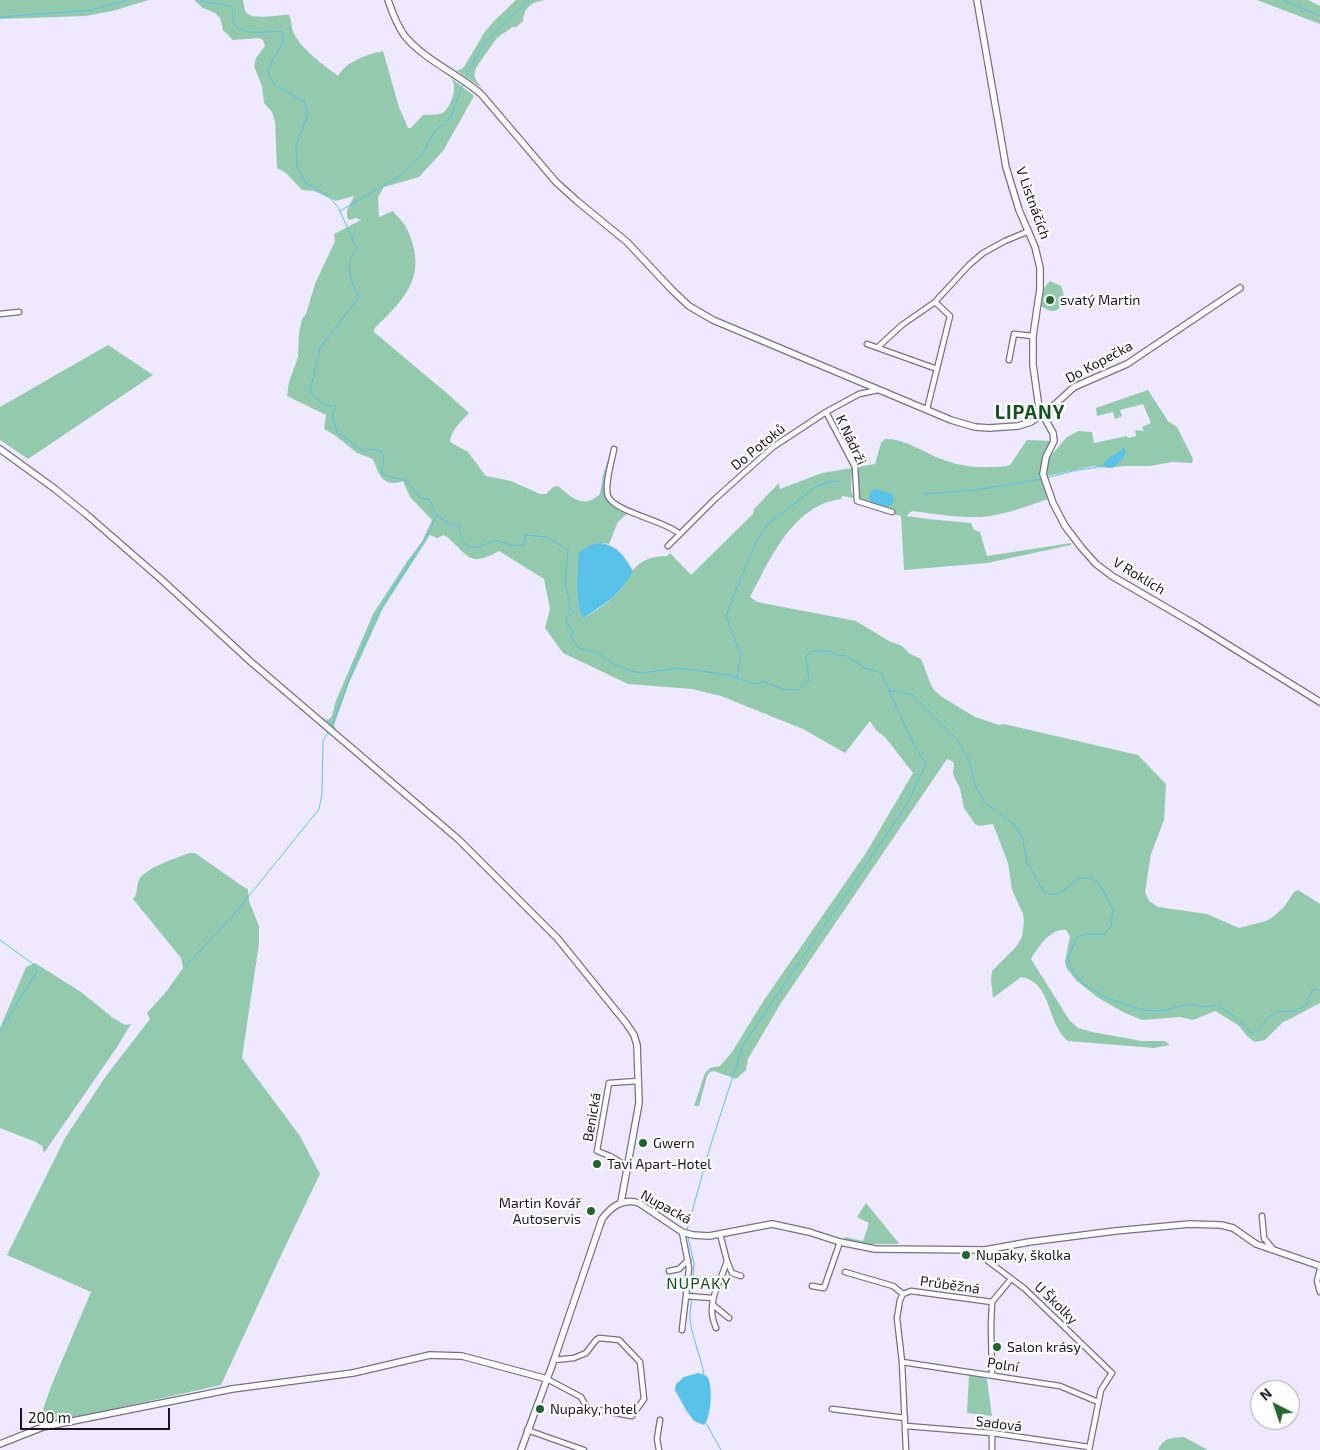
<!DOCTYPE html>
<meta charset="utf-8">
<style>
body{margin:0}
#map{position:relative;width:1320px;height:1450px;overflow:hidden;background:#eee9fe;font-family:"Exo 2",sans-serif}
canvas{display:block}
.north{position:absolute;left:1250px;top:1380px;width:50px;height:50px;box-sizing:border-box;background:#fff;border:1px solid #a3a2a5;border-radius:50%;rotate:319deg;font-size:14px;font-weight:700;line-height:20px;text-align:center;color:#19161f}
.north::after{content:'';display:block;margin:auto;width:18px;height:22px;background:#24652f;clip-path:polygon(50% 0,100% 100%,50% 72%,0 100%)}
.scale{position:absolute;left:20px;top:1408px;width:150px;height:22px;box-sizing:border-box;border:2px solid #19161f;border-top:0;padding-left:6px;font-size:15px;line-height:18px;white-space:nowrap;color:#19161f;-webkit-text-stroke:4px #fff;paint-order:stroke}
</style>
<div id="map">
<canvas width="1320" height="1450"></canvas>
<div class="north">N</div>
<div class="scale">200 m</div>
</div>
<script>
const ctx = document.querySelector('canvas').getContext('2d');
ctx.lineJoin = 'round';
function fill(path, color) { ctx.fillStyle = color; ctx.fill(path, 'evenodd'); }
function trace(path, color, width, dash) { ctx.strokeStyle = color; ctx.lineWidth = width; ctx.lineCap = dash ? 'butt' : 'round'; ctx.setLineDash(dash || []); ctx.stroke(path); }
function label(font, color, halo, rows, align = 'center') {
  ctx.font = font + ' "Exo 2",sans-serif'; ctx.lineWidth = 4.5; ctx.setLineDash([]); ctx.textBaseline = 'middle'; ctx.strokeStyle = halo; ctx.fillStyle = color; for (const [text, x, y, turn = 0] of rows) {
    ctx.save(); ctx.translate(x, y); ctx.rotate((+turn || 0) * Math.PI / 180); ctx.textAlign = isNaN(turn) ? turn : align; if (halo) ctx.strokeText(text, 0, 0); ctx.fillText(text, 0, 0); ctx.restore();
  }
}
const green = new Path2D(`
 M 0,0 L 149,0 L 112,11 L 86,16 L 0,19 Z
 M 194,0 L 243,0 C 244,4 244,9 246,12 C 252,21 280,14 289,15 C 292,21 291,25 293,31 C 299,48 324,65 338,76 C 347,61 366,55 383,51 L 399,107 L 408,128 L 411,128 L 423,115 C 429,114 439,116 444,112 C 452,105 458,86 451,78 L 474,96 L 443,151 L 419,177 L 384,187 L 378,197 L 379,217 L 393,211 C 397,217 403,221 406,227 C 429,274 407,297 374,329 L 374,332 L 449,395 L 469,413 C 462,421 450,431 450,442 L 468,452 L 486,476 L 511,481 L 540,494 L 546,494 L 553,487 L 558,486 C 571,497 583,510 600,494 L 603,475 L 610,453 L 608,502 L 613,507 L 628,513 L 618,522 L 609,544 L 601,543 L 578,568 C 579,580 576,608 583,618 C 597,611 610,601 620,590 C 626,584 628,576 633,570 C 642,559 654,556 667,556 L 670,553 L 691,575 L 753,514 L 754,509 L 779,483 L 780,489 L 822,473 L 852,468 L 851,490 L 854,498 L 842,496 L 841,499 C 792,506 771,558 750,597 L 757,602 L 856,621 L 889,641 L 902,646 L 910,654 L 921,659 L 931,685 L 934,690 L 942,697 L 975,717 L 999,725 L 1004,724 L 1138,755 L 1166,784 L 1164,820 L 1151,854 L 1145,892 L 1149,901 L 1158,907 L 1207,914 L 1239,928 L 1266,921 L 1274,916 L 1284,907 L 1294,892 L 1298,890 L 1320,904 L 1320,1003 L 1290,1019 L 1283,1022 L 1265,1040 L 1255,1042 L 1248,1037 L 1238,1025 L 1215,1011 L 1193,1020 L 1180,1017 L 1142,1020 L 1123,1012 L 1097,997 L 1077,981 L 1067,969 L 1065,962 L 1070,936 L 1066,930 C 1052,927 1037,948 1031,959 L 1070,1021 L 1078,1028 L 1092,1032 L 1142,1041 L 1165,1041 L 1170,1045 L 1154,1048 L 1068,1041 C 1046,1024 1053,982 1021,977 L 993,998 L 991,980 L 992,971 L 1016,947 L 1022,937 L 1024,922 L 1023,914 L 1012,890 L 1008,863 L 993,824 L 979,826 L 975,824 L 964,808 L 960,789 L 953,774 L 954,763 L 950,760 L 947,759 L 781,1003 L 748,1059 L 746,1070 L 736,1079 L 714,1071 L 710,1072 L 707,1076 L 699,1106 L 694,1106 L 705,1073 L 710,1068 L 720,1066 L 732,1052 L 764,1000 L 866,853 L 913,773 L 885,737 L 876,730 L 870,721 L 845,753 L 803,729 L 721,696 L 692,689 L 628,684 L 563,653 L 545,628 L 550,609 L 544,579 L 499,551 C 466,570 467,551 444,535 L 437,538 L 430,535 L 383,608 L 349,683 L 334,725 L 337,732 L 323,717 L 328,720 L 332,716 L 335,703 L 373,614 L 408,560 L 422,542 L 432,520 L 410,497 L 403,481 C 383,488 379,475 373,459 L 357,453 L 336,436 L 324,429 L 326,415 L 287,396 L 289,382 L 298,357 L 299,333 L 302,319 L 306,314 L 315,284 L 335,241 L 334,234 L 361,220 L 356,218 L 350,220 L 347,218 L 347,210 L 354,196 L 336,201 L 314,191 L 302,190 L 286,173 L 277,168 L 275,121 L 272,112 L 264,103 L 262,86 L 254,66 L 256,58 L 265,46 L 263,40 L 259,38 L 233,40 L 223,30 L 220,18 L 215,13 L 203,8 Z
 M 516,0 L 545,0 C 532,2 524,7 523,21 L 516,27 L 513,27 C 508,30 502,34 497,38 C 495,41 475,68 475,71 C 473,78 478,83 482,88 L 456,70 L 460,70 L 464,67 L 484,33 L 494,21 Z
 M 1257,0 L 1308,0 L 1320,6 L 1320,24 Z
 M 1050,281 L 1061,286 L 1065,299 C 1058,313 1053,314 1041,306 L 1044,288 Z
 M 108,345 L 153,375 L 28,459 L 0,440 L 0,407 Z
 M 1148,390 L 1168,421 L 1177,427 L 1193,459 L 1192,463 L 1172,462 L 1150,466 L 1123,466 L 1108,468 L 1094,466 L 1047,476 L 1048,459 L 1066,438 L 1078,431 L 1092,432 L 1094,443 L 1127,436 L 1128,438 L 1136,436 L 1135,430 L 1144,431 L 1142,427 L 1151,423 L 1143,404 L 1120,410 L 1122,416 L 1115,419 L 1113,412 L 1097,416 L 1096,408 Z
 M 885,439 C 904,438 923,452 941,459 C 957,465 973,468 990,467 C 997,467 1004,467 1010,465 L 1027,440 L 1054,441 L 1043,474 L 1051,498 C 1028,506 1005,515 981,517 C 958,518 935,514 912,511 L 906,516 L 928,519 L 971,523 L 974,530 L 980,532 L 987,556 L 1071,543 L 1071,545 L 987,563 L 904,570 L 901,516 L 864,506 L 863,502 L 859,498 L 857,467 L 875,464 L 881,443 Z
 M 189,853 L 195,853 L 242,886 L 248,889 L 249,901 L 259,926 L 259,943 L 242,1058 L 300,1136 L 320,1174 L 283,1251 L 221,1385 L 60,1421 L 46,1421 L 38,1423 L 52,1384 L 91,1292 L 7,1255 L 65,1138 L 106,1076 L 150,1019 L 147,1013 L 166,992 L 183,968 L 181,958 L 133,899 C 138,894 136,887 139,880 C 146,867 175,859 189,853 Z
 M 35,963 L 81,992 L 113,1018 L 125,1025 L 131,1024 L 117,1047 L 44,1153 L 42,1146 L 36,1142 L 0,1128 L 0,1028 L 26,967 Z
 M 866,1203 L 898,1242 L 899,1244 L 866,1244 L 844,1240 L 845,1237 L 863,1241 L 869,1223 L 857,1217 Z
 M 969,1375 L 983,1377 L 987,1380 L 992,1416 L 967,1413 Z
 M 1184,1437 L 1208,1450 L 1158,1450 C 1164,1437 1171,1438 1184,1437 Z`);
const water = new Path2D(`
 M 1124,448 L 1126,450 C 1125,459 1119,462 1113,468 L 1104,466 L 1104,462 Z
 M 876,489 L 892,494 L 894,498 L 892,505 L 886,506 L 871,503 L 869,498 L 871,491 Z
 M 601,543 C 618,546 625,557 633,571 C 623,592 603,606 583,618 C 575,607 578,567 579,552 L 591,545 Z
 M 698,1373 C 702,1374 706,1375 708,1378 C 713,1387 711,1418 704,1425 L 694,1421 L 686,1410 L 675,1390 L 676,1384 L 684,1377 Z`);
const stream = new Path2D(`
 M 200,0 C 211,5 222,3 232,7 C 233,12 232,19 234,23 C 239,36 269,32 280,31 L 283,33 L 283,42 L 267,71 L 274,84 L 304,102 L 308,114 L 296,146 L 297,167 L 305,182 L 329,197 L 338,207 L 357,249 C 355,252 351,256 350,260 C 347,270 354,289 359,297 L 320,348 L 310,392 L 325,406 L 335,405 L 336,408 L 332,415 L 337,432 L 363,451 L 374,449 L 382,452 L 384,458 L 382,472 L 384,475 L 407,481 L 420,498 L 429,499 L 436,515 L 452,525 L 456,524 L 460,527 C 459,532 460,534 462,539 C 470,554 484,545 495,540 L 511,545 L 524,545 L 525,535 L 547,537 L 568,550 L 565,585 L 570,601 L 568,609 L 574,610 L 573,613 L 567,617 L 566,623 L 573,631 L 571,638 L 579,648 L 598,653 L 611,663 L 631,671 L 642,673 L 679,668 L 728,675 L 755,684 L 759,684 L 762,681 L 783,689 L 797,690 L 809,680 L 806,657 L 812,651 L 829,651 L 839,656 L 845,655 L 865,668 L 882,673 L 889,690 L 912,695 L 957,740 L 968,758 L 974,782 L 984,802 L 1014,824 L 1022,837 L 1027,862 L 1043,891 L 1050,894 L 1059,894 L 1079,878 L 1090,878 L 1096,881 L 1103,890 L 1113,910 L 1111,926 L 1104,934 L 1086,934 L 1077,937 L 1068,957 L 1070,967 L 1082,983 L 1107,998 L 1143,1010 L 1161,1011 L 1190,1004 L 1204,1007 L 1217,1005 L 1238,1019 L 1248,1031 L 1253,1033 L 1258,1031 L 1268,1018 L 1276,1012 L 1295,1011 L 1306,1005 L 1313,989 L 1320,990
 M 1283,0 L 1320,16
 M 0,17 L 91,10 L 128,0
 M 465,78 L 484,43 L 529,0
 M 340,211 L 398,177 L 422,155 L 434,132 L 451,117 L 463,84
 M 1046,478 L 1073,471 L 1104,466
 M 924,494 L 975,490 L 1042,479
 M 737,677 L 741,656 L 726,616 L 746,565 L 759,537 L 768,524 L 817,486 L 833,481 L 840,481
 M 331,728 L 355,664 L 378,613 L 430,530 L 436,515
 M 0,940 L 33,964 L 36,969 L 36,973 L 0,1031
 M 185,967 L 236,912 L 319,809 L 322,794 L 323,741 L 328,732
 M 687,1230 L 710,1147 L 743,1045 L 906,806 L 926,764 L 913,743 L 889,691
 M 688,1237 L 694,1264 L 692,1294
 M 692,1298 C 691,1305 690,1312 690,1319 C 692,1338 701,1356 704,1375
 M 706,1423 L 721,1450`);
const minor = new Path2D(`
 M 0,314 L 19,312
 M 867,344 L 937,369
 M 878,347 L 902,325 L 935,302 L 969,265 L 983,253 L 1005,241 L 1029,231
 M 1009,360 L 1014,334 L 1033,336
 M 927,409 L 950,316 L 935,302
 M 826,412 L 855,467 L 857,501 L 892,512
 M 614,449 C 612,461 604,485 608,496 C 614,512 664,520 680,534
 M 668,546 L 716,498 L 773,447 L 826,412 L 859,394 L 878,390
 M 627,1166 L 610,1156 L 597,1151 L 609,1083 L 638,1081
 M 1262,1216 L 1264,1238 L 1273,1249
 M 682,1232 L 689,1268 L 686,1296 L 712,1298
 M 720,1234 L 727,1261 L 732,1273 L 741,1276
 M 985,1250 L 988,1261 L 1025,1289 L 1112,1373 L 1101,1390 L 1089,1450
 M 1320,1269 L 1317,1281 L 1320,1292
 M 669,1271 L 679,1269 L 688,1260
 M 845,1272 L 893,1286 L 903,1294
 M 812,1286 L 824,1288 L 840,1242
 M 992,1302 L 1011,1279
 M 713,1305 L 729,1318
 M 716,1328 C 714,1323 712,1317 712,1312 C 711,1295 722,1278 727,1261
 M 682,1330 L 686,1296
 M 902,1362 L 1060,1386 L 1098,1402
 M 992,1375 L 991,1326 L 992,1302
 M 547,1379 L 581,1397 L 587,1408 L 632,1416 L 644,1399 L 640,1362 L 619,1340 L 599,1338 L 596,1340 L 586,1353 L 574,1358 L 554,1360
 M 832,1409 L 905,1418
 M 906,1426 L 992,1433 L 1089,1447
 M 527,1430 L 584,1450
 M 659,1450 L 657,1439 L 660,1420
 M 906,1450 L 902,1362 L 897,1318 L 900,1300 L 903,1294 L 911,1291 L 992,1302
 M 992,1450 L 992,1433`);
const tertiary = new Path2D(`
 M 388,0 C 392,12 397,25 404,35 C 424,60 457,73 481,94 L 556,182 L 577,201 L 627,242 L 672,290 L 689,306 L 713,320 L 951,420 L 975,427 L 989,428 L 1018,426 L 1031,422 L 1050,409 L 1074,387 L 1127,364 L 1240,288
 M 977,0 L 1006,167 L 1019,210 L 1035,247 L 1040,268 L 1040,289 L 1033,336 L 1033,365 L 1039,408 L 1053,433 L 1054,441 L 1046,457 L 1043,474 L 1053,503 L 1065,526 L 1081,547 L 1096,564 L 1112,576 L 1196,625 L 1320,702
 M 0,449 L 55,489 L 86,514 L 163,581 L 251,662 L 458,839 L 558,939 L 626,1023 L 634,1035 L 637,1045 L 639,1103 L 621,1202
 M 0,1444 L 43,1427 L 232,1389 L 353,1373 L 430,1355 L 462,1356 L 547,1379
 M 521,1450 L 554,1360 L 602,1219 C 611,1207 622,1198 639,1203 L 682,1232 L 693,1235 L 709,1236 L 772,1224 L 809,1232 L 840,1242 L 875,1249 L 985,1250 L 1029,1242 L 1115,1231 L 1190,1224 L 1221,1225 L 1233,1228 L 1256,1244 L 1320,1266`);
const markers = [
 [1050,300,5,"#24652f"],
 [643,1143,5,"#24652f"],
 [597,1164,5,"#24652f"],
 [591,1211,5,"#24652f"],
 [966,1255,5,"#24652f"],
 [997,1347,5,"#24652f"],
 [540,1409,5,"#24652f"]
];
const streetNames = [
 ["V Listnáčích",1033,203,70],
 ["Do Kopečka",1099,362,-28],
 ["K Nádrži",851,440,65],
 ["Do Potoků",758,447,-39],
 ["V Roklích",1139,576,31],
 ["Benická",592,1117,-80],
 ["Nupacká",666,1207,29],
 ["Průběžná",950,1285,8],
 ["U Školky",1056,1303,44],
 ["Polní",1003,1365,9],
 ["Sadová",999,1424,7]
];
const poiNames = [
 ["svatý Martin",1060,300],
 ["Gwern",653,1143],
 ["Tavi Apart-Hotel",607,1164],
 ["Martin Kovář",581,1203,"right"],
 ["Autoservis",581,1219,"right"],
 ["Nupaky, školka",976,1255],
 ["Salon krásy",1007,1347],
 ["Nupaky, hotel",550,1409]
];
const quarterNames = [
 ["NUPAKY",699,1284]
];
const districtNames = [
 ["LIPANY",1030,413]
];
fill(green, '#93caad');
fill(water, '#59c2eb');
trace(stream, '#59c2eb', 1);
trace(minor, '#767087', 7);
trace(tertiary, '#767087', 8);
trace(minor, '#fff', 4.5);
trace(tertiary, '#fff', 5.5);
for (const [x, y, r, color] of markers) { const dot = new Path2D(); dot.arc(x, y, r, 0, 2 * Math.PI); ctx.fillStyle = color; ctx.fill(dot); trace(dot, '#fff', 2); }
label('14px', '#19161f', '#fff', streetNames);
label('14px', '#19161f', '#fff', poiNames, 'left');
ctx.letterSpacing = '1px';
label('16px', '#165221', '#fff', quarterNames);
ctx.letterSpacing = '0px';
ctx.letterSpacing = '1px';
label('bold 19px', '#165221', '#fff', districtNames);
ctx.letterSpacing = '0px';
</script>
